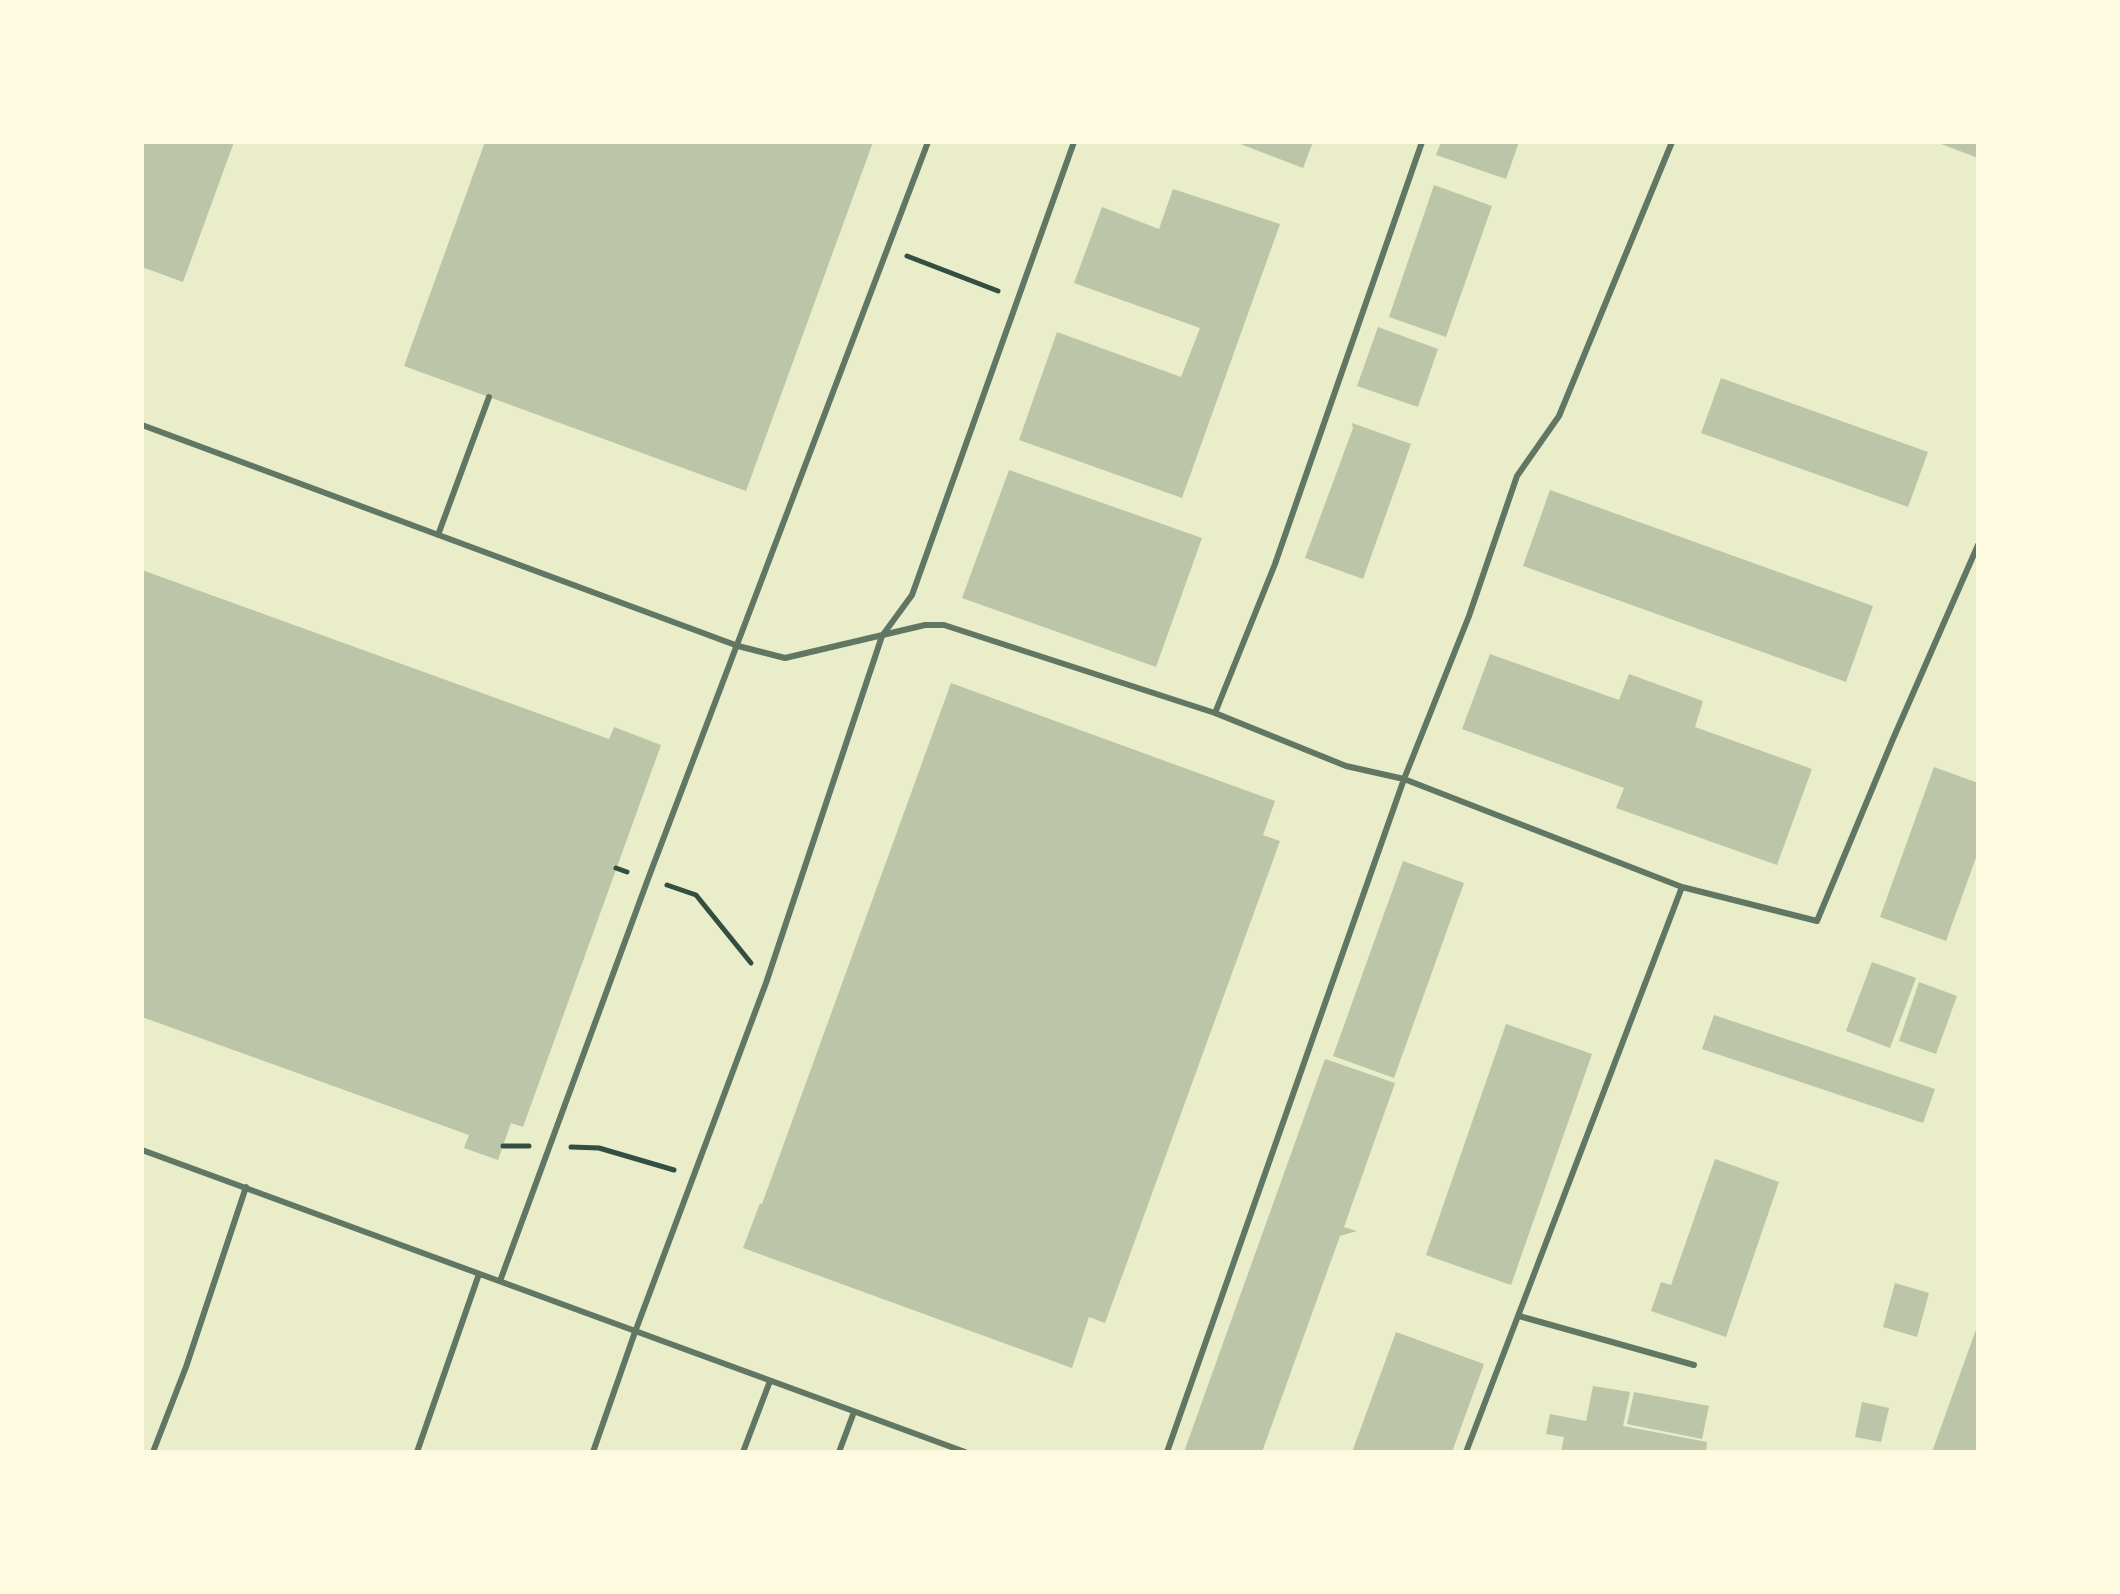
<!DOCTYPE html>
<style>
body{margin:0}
#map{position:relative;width:2120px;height:1594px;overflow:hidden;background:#e9edc9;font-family:Manrope,sans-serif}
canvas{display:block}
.frame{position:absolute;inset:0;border:144px solid #fefae0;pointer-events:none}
</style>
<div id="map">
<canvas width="2120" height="1594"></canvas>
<div class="frame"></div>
</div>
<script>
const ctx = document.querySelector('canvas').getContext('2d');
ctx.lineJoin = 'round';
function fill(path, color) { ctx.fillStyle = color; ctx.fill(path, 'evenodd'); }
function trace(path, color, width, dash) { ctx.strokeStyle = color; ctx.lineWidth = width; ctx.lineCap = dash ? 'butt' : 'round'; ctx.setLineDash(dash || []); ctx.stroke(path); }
const building = new Path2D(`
 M 142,142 L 234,142 L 183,282 L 142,267 Z
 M 485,142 L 873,142 L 746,491 L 404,366 Z
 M 1235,142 L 1313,142 L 1303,168 Z
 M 1441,142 L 1519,142 L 1506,179 L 1436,155 Z
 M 1936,142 L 1978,142 L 1978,158 Z
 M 1434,185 L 1492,206 L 1446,337 L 1389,317 Z
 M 1173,189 L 1280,224 L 1182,498 L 1019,440 L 1057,332 L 1181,377 L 1200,328 L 1074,283 L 1102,207 L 1159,229 Z
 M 1378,327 L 1438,349 L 1418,407 L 1357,386 Z
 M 1721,378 L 1928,452 L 1908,507 L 1701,433 Z
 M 1352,423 L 1411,444 L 1363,579 L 1305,558 L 1353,428 Z
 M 1009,470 L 1202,538 L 1156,667 L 962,598 Z
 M 1550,490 L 1873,606 L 1846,682 L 1523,566 Z
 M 142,570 L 609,739 L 614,727 L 661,745 L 523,1127 L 511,1123 L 498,1160 L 464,1148 L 469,1135 L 142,1017 Z
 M 1490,654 L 1619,700 L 1629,674 L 1703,701 L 1695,727 L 1812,769 L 1777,865 L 1616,808 L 1624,788 L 1462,729 Z
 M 951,683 L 1275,801 L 1263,835 L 1280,841 L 1105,1323 L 1089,1317 L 1072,1368 L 743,1248 L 760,1203 L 762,1204 Z
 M 1934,767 L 1978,783 L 1978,852 L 1946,941 L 1880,917 Z
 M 1403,861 L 1464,883 L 1394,1078 L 1333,1056 Z
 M 1872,962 L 1916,978 L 1890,1048 L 1846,1031 Z
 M 1919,982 L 1957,996 L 1936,1054 L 1899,1041 Z
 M 1714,1015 L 1935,1089 L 1923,1123 L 1702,1049 Z
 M 1506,1024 L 1592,1054 L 1511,1285 L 1426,1255 Z
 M 1325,1059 L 1395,1083 L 1344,1227 L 1357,1231 L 1340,1236 L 1262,1452 L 1184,1452 Z
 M 1715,1159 L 1779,1182 L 1726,1337 L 1651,1311 L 1661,1282 L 1671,1285 Z
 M 1895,1283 L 1929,1293 L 1917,1337 L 1883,1327 Z
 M 1978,1324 L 1978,1452 L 1932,1452 Z
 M 1396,1332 L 1484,1364 L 1452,1452 L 1352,1452 Z
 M 1593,1386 L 1630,1392 L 1623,1426 L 1707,1442 L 1706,1452 L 1561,1452 L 1564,1437 L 1546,1434 L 1550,1414 L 1586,1421 Z
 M 1634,1392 L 1709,1406 L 1702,1439 L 1627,1424 Z
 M 1862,1402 L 1889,1408 L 1881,1442 L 1855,1437 Z`);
const path = new Path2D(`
 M 907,256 L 998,291
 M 616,868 L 627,872
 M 667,885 L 696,895 L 751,963
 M 503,1146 L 529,1146
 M 571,1147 L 599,1148 L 674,1170`);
const service = new Path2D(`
 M 142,425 L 738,646 L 785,658 L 925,625 L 944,625 L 1215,713 L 1346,766 L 1404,779 L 1682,887 L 1817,921 L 1893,739 L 1978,545
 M 438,535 L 489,397
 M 1215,713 L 1275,564 L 1422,142
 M 142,1150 L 965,1452
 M 500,1281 L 648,879 L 928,142
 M 1519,1316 L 1694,1365
 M 153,1452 L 186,1367 L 246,1187
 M 417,1452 L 479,1274
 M 593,1452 L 635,1332 L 766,983 L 882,636 L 912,595 L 1074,142
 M 743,1452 L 770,1381
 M 839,1452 L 854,1412
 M 1167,1452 L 1404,779 L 1469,616 L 1517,476 L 1559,416 L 1672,142
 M 1466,1452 L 1682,887`);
fill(building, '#bcc5a7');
trace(path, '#344e41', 5);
trace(service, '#617663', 6);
</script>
